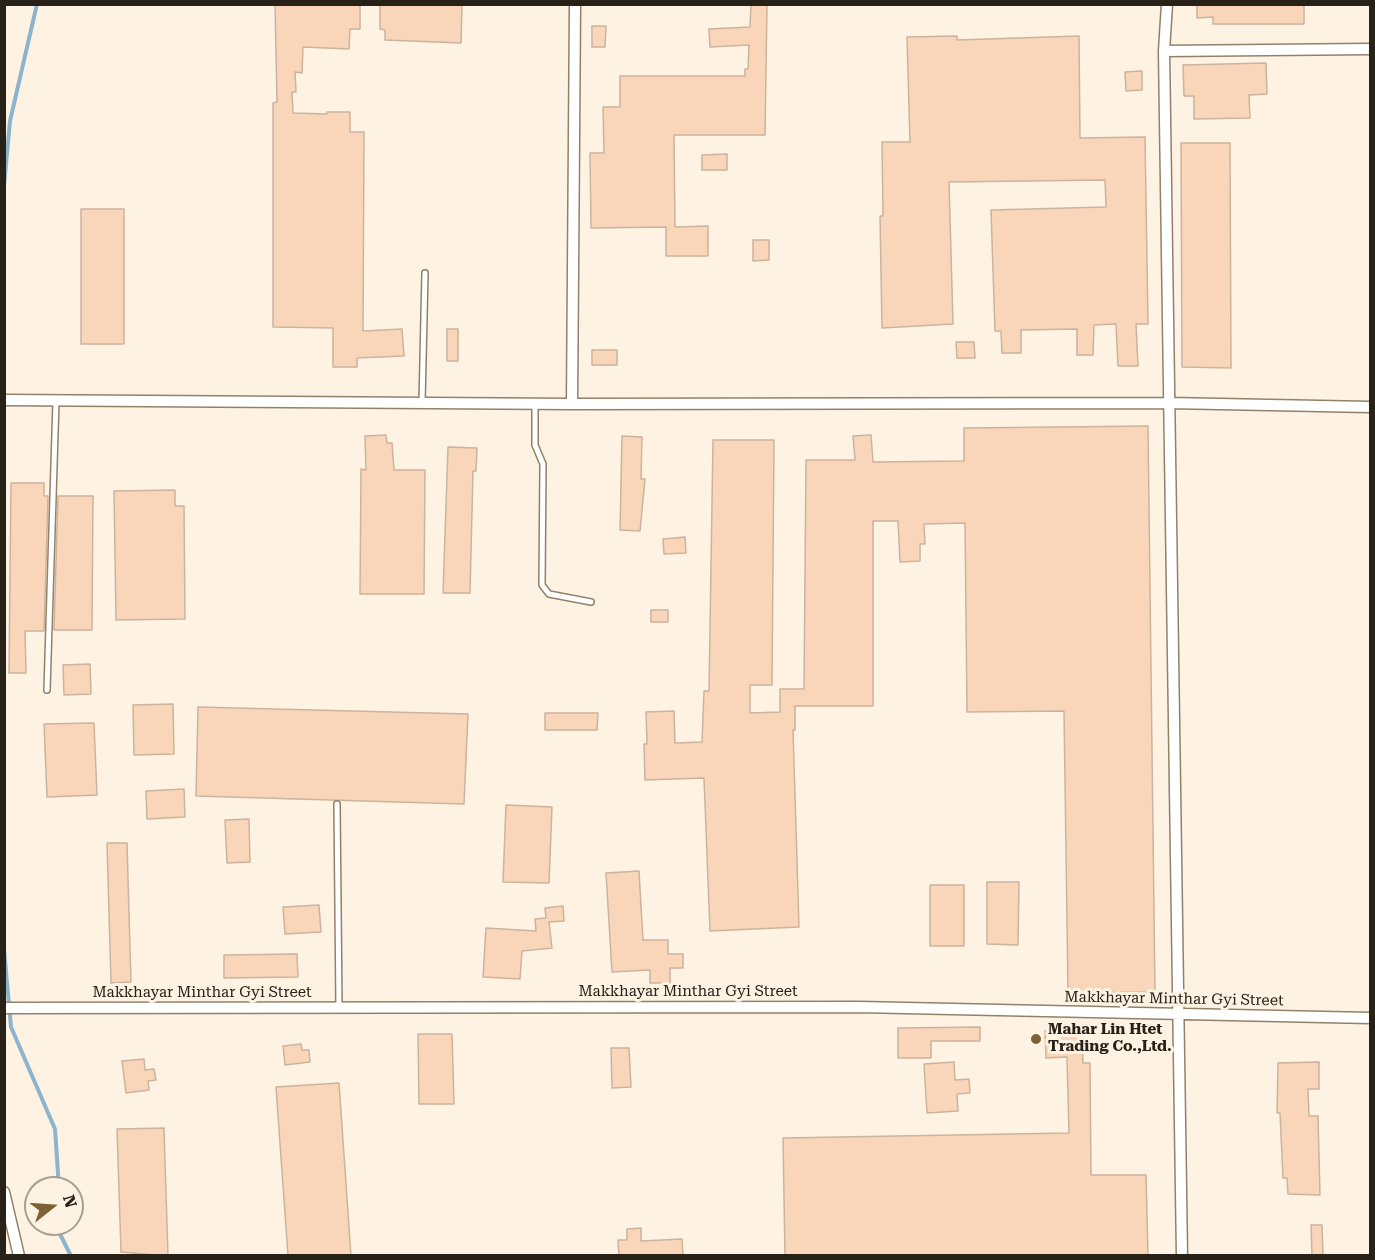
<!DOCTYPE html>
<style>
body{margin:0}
#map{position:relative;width:1375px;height:1260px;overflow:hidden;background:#fef3e3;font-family:"Roboto Serif",serif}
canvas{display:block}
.frame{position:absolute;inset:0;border:6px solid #282117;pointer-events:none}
.north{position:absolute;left:24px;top:1176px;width:60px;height:60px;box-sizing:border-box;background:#fef3e3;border:2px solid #a89f91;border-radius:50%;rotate:73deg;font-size:16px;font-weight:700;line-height:24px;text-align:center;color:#282117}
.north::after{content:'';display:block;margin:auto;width:21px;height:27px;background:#7d6234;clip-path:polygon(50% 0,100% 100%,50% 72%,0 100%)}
</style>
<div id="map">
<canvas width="1375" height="1260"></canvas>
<div class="frame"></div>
<div class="north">N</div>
</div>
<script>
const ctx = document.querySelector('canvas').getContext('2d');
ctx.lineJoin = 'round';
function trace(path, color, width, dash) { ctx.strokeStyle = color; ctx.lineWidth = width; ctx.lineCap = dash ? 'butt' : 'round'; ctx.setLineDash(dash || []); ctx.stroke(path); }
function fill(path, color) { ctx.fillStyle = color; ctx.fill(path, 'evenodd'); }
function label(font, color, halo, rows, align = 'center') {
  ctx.font = font + ' "Roboto Serif",serif'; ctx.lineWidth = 6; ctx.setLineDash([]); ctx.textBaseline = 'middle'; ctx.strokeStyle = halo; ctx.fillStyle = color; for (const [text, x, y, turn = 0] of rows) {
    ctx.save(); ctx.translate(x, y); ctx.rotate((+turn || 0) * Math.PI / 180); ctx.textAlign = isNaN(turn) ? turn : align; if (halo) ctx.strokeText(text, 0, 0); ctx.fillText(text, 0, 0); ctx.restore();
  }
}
const stream = new Path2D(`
 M 4,186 L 10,121 L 37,4
 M 4,949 L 11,1027 L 55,1129 L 59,1188
 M 60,1224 L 60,1234 L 71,1256`);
const building = new Path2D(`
 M 275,4 L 360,4 L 360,29 L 350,29 L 349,49 L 303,47 L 302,73 L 295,72 L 296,92 L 292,92 L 293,113 L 327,114 L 327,112 L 350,112 L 350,132 L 364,132 L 363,331 L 402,329 L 404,356 L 357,358 L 357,367 L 333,367 L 333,328 L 273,327 L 273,103 L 277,102 Z
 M 380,4 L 462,4 L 461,43 L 385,40 L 385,30 L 380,29 Z
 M 751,4 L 767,4 L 765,135 L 674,135 L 675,227 L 708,226 L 708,256 L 666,256 L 666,227 L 591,228 L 590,153 L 604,153 L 603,107 L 620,107 L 620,76 L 745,76 L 745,69 L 748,69 L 749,45 L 710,47 L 709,29 L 750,27 Z
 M 1197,4 L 1304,4 L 1304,24 L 1213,24 L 1213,17 L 1197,18 Z
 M 592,26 L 606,26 L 605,47 L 592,47 Z
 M 957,36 L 957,40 L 1079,36 L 1080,138 L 1145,137 L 1148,324 L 1136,324 L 1138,366 L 1118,366 L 1116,324 L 1094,325 L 1093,355 L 1077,355 L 1077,329 L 1021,330 L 1021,353 L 1002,353 L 1001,331 L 995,331 L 991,210 L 1106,207 L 1105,180 L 949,182 L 953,324 L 882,328 L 880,216 L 883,216 L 882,142 L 910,142 L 907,37 Z
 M 1266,63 L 1267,94 L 1249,95 L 1250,118 L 1194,119 L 1194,96 L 1184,96 L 1183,65 Z
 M 1142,71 L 1142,90 L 1126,91 L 1125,72 Z
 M 1181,143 L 1230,143 L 1231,368 L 1182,367 Z
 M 727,154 L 727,170 L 702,170 L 702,155 Z
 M 81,209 L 124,209 L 124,344 L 81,344 Z
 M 753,240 L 769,240 L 769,260 L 753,261 Z
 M 447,329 L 458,329 L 458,361 L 447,361 Z
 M 956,342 L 974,342 L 975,358 L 957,358 Z
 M 592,350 L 617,350 L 617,365 L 592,365 Z
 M 1148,426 L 1155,992 L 1068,993 L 1064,711 L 967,712 L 965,523 L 924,524 L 925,544 L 920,544 L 920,561 L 900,562 L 898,521 L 873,521 L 873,706 L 795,706 L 795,730 L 793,730 L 799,927 L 710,931 L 704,778 L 645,780 L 644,744 L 647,744 L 646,712 L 674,711 L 675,743 L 702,742 L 704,691 L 709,691 L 713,440 L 774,440 L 772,685 L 750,685 L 750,713 L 780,712 L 780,689 L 804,689 L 806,460 L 855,460 L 853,436 L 871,435 L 873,462 L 964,461 L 964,428 Z
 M 386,435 L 387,443 L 392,443 L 394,470 L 425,470 L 424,594 L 360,594 L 361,469 L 366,470 L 365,436 Z
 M 622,436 L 642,437 L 641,479 L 645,479 L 640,531 L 620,530 Z
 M 448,447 L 477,448 L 476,471 L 473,471 L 470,593 L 443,593 Z
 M 11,483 L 44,483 L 44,496 L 48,496 L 44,631 L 25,631 L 26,673 L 9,673 Z
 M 175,490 L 175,506 L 184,506 L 185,619 L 116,620 L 114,491 Z
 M 58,496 L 93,496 L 92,630 L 54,630 Z
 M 685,537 L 686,553 L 664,554 L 663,539 Z
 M 651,610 L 668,610 L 668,622 L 651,622 Z
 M 90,664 L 91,694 L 64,695 L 63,665 Z
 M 173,704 L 174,754 L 134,755 L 133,705 Z
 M 198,707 L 468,714 L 464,804 L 196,796 Z
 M 545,713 L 598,713 L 597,730 L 545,730 Z
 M 94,723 L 97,795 L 47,797 L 44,724 Z
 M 184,789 L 185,817 L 147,819 L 146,791 Z
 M 506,805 L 552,807 L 549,883 L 503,882 Z
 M 249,819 L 250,862 L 227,863 L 225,820 Z
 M 107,843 L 127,843 L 131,982 L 111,983 Z
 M 639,871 L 643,940 L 668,940 L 668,954 L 683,954 L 683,968 L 670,968 L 670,983 L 650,983 L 650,970 L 612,972 L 606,873 Z
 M 987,882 L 1019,882 L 1018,945 L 987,944 Z
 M 930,885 L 964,885 L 964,946 L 930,946 Z
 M 319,905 L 321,932 L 285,934 L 283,907 Z
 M 563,906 L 564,921 L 549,922 L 552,948 L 522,951 L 520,979 L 483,977 L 486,928 L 536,931 L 535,919 L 546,918 L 545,908 Z
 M 297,954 L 298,977 L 224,978 L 224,955 Z
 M 980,1027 L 980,1041 L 931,1041 L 931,1058 L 898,1058 L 898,1028 Z
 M 1082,1029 L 1083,1063 L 1090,1063 L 1091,1175 L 1146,1175 L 1148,1256 L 785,1256 L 783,1138 L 1069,1133 L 1067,1057 L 1046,1058 L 1045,1031 Z
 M 418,1034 L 452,1034 L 454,1104 L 419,1104 Z
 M 301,1044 L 302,1050 L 309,1050 L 310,1062 L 285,1065 L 283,1046 Z
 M 611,1048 L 629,1048 L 631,1087 L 612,1088 Z
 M 144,1059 L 145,1070 L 154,1069 L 156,1080 L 148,1081 L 149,1090 L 126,1093 L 122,1061 Z
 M 954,1062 L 955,1080 L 969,1079 L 970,1093 L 957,1094 L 958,1111 L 927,1113 L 924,1064 Z
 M 1319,1062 L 1319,1089 L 1308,1089 L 1309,1116 L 1318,1116 L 1320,1195 L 1288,1194 L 1287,1178 L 1283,1178 L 1280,1113 L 1277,1113 L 1278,1063 Z
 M 339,1083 L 351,1256 L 288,1256 L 276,1087 Z
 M 164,1128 L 168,1256 L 121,1252 L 117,1129 Z
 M 1311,1225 L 1322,1225 L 1323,1256 L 1312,1256 Z
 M 641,1228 L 641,1241 L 682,1239 L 683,1256 L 619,1256 L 618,1240 L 627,1240 L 627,1229 Z`);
const service = new Path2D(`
 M 422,403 L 425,273
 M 535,404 L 535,445 L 543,464 L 542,585 L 549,594 L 591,602
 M 47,690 L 56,401
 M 337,804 L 339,1008`);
const minor = new Path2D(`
 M 1167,4 L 1164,51 L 1182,1256
 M 1164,51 L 1370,49
 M 4,400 L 572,404 L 1169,403 L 1370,407
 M 572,404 L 575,4
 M 4,1008 L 859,1007 L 1370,1018
 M 4,1192 L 19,1256`);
const markers = [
 [1036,1039,6,"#7d6234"]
];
const streetNames = [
 ["Makkhayar Minthar Gyi Street",688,992],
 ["Makkhayar Minthar Gyi Street",202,993],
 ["Makkhayar Minthar Gyi Street",1174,999,1]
];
const poiNames = [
 ["Mahar Lin Htet",1048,1030],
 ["Trading Co.,Ltd.",1048,1047]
];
trace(stream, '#8cb4cc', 4);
fill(building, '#f9d6b9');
trace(building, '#ccb39e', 1.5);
trace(service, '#928169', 8);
trace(minor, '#928169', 13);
trace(service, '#fff', 5);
trace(minor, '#fff', 10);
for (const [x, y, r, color] of markers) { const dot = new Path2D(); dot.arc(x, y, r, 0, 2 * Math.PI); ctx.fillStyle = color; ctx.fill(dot); trace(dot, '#fef3e3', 2); }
label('15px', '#282117', '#fef3e3', streetNames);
label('bold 15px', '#282117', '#fef3e3', poiNames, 'left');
</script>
